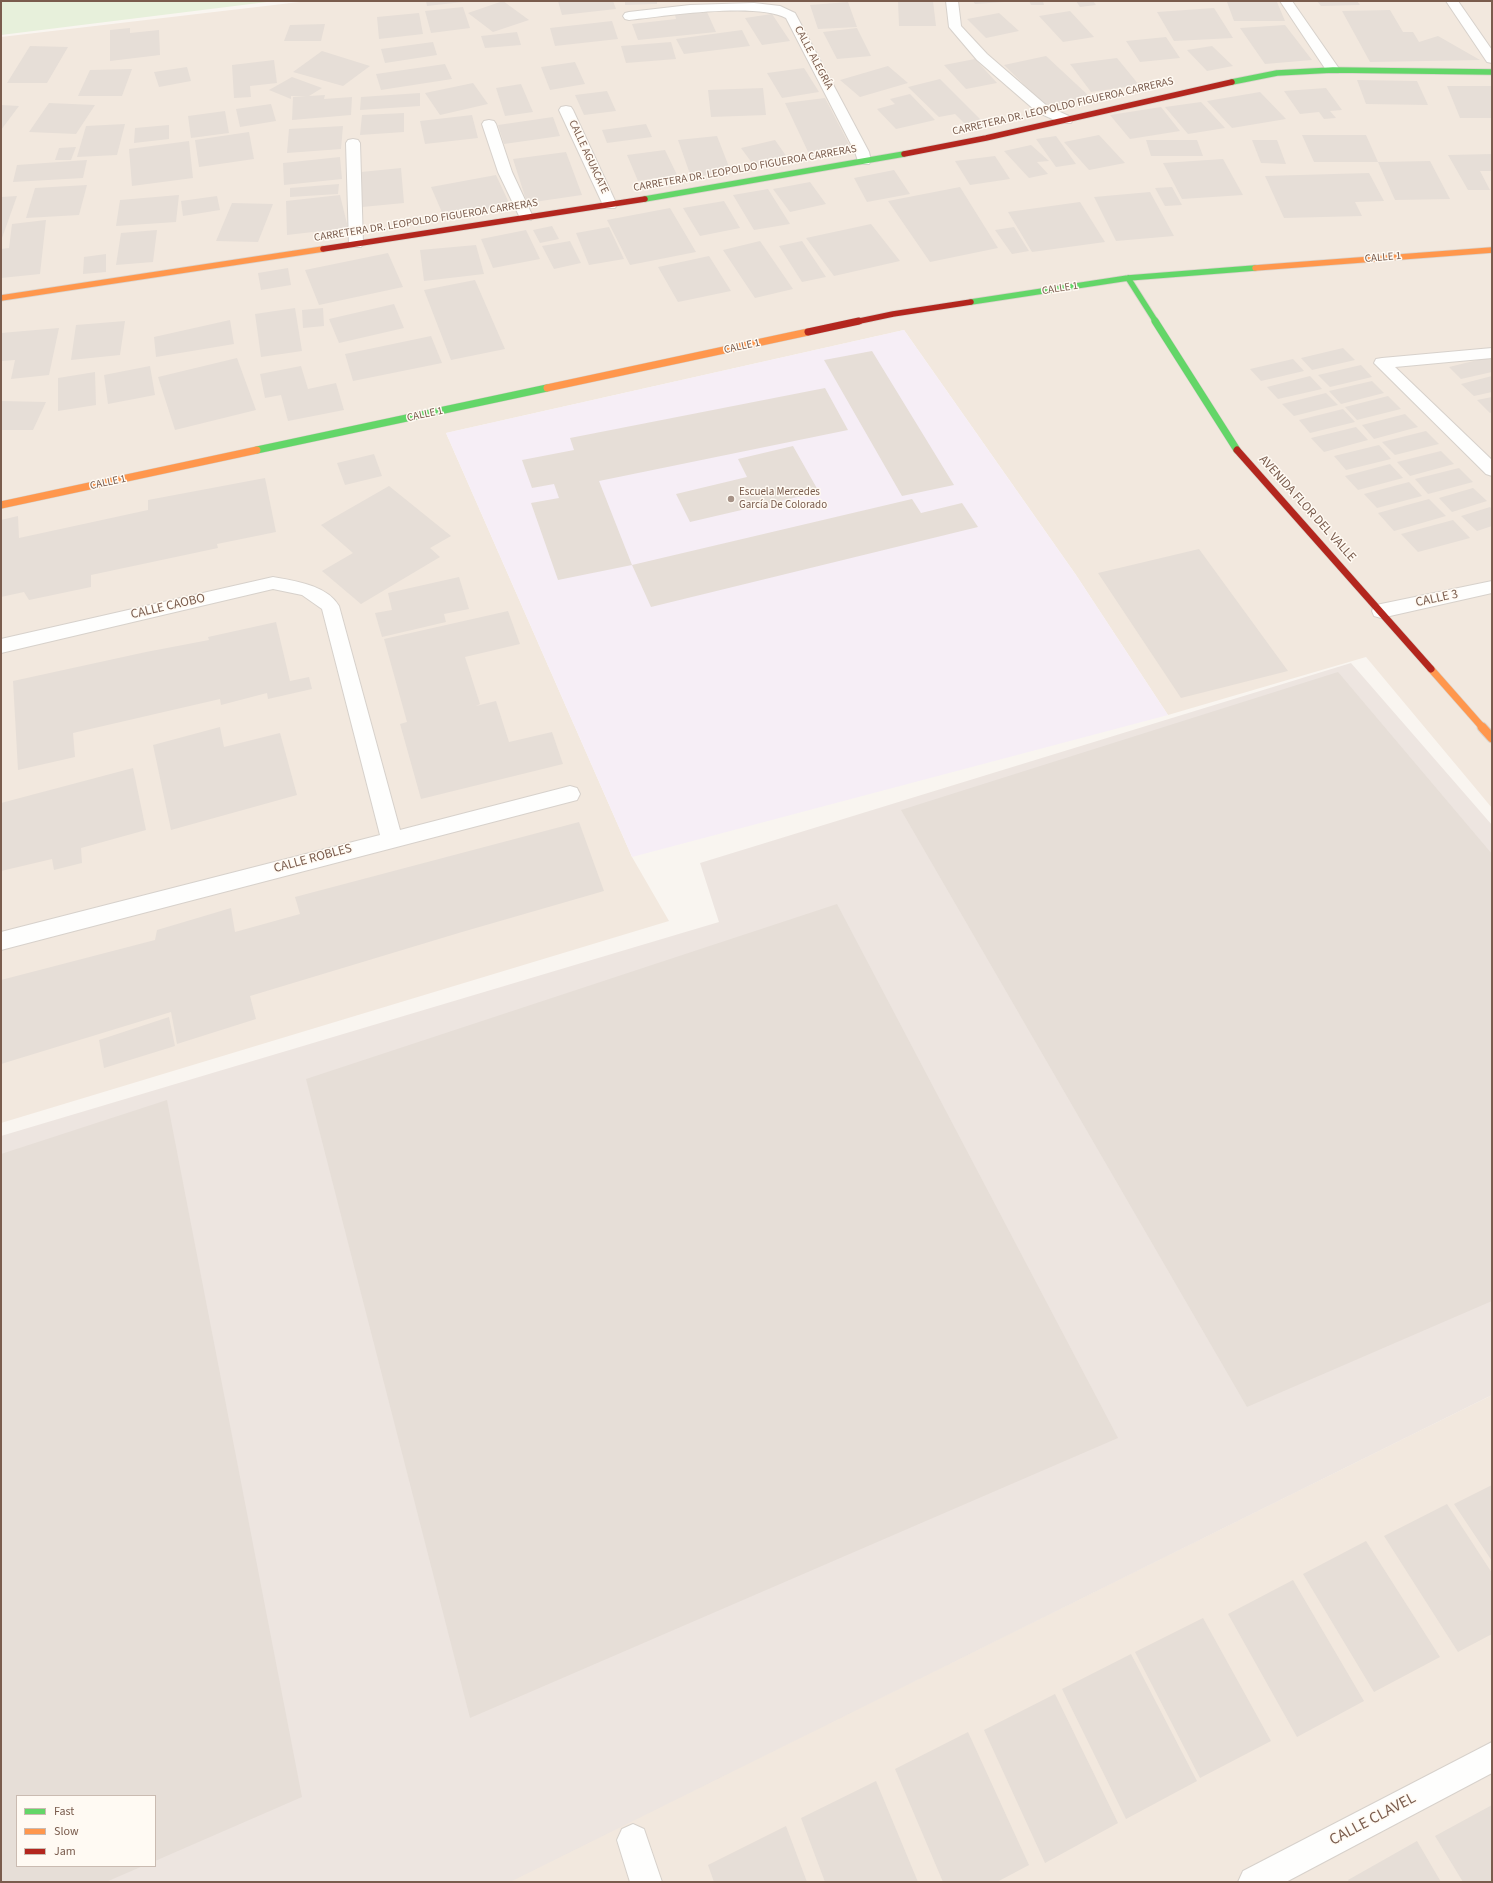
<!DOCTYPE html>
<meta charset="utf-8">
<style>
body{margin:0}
#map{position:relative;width:1493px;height:1883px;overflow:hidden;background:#f9f5f0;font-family:"Source Sans 3",sans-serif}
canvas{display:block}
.frame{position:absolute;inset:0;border:2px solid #7a5c4d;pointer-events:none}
.legend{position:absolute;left:16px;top:1795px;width:140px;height:72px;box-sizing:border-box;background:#fffaf3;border:1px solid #cabbb1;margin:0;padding:5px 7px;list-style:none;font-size:12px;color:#7a5c4d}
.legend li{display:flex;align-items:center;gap:8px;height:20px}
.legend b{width:20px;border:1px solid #cabbb1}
</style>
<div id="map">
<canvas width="1493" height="1883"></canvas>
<div class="frame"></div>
<ul class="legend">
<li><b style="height:5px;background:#63d668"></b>Fast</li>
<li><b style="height:5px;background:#ff974d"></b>Slow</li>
<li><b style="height:5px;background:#b3261e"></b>Jam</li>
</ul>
</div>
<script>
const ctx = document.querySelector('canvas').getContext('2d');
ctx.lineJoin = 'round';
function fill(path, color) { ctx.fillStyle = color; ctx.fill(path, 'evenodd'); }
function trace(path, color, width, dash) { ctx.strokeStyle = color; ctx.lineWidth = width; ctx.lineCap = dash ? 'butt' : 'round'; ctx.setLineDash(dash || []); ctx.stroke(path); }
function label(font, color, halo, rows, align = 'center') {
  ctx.font = font + ' "Source Sans 3",sans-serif'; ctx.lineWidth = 3; ctx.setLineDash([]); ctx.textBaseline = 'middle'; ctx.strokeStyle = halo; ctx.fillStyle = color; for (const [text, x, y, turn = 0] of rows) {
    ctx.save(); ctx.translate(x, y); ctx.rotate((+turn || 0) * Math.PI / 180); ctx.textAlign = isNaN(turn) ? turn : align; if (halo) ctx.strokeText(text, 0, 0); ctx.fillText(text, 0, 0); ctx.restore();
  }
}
const residential = new Path2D(`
 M 308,1 L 1492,1 L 1492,808 L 1366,657 L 1168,715 L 1076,575 L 904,330 L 446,433 L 632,857 L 669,921 L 1,1123 L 1,37 Z
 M 1492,1395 L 1492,1882 L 508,1882 Z`);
const industrial = new Path2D(`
 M 1351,663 L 1492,825 L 1492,1395 L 510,1882 L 1,1882 L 1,1136 L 719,922 L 700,863 ZM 17,1796 L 155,1796 L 155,1866 L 17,1866 Z`);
const education = new Path2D(`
 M 904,330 L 1076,575 L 1168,715 L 632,857 L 446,433 Z`);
const green = new Path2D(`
 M 1,1 L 275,1 L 1,35 Z`);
const building = new Path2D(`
 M 426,1 L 463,1 L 463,2 L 427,6 Z
 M 503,1 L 529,20 L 493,32 L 468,13 Z
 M 558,1 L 613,1 L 616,9 L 562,15 Z
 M 625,1 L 657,1 L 657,4 L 625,5 Z
 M 898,1 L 933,1 L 936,26 L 899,26 Z
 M 973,1 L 1004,1 L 1004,2 L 975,4 Z
 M 1029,1 L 1043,1 L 1044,5 L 1031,5 Z
 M 1076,1 L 1093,1 L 1096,5 L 1080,7 Z
 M 1317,1 L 1357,1 L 1360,5 L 1321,6 Z
 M 848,2 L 857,27 L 818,29 L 810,5 Z
 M 1227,2 L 1277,2 L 1285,21 L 1234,21 Z
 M 463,7 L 470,28 L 431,33 L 425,11 Z
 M 1214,8 L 1233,38 L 1174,41 L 1157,12 Z
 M 1390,10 L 1403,32 L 1413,32 L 1419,42 L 1438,36 L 1480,60 L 1370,62 L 1342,11 Z
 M 1070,11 L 1094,37 L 1063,42 L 1039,16 Z
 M 707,12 L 716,32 L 638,40 L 632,24 L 676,19 L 675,15 Z
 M 419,13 L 423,34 L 379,39 L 377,17 Z
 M 999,13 L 1019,31 L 986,38 L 967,19 Z
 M 772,14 L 790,41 L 762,45 L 745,18 Z
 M 612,21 L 618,39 L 555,46 L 550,28 Z
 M 325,24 L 321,41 L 284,41 L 290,25 Z
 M 1285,25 L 1312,60 L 1265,64 L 1240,28 Z
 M 130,28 L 130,33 L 159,30 L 160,55 L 110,61 L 110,30 Z
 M 857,28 L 871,56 L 837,59 L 823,32 Z
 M 742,30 L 750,46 L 684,54 L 676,39 Z
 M 517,32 L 521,45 L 485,48 L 481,36 Z
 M 1166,37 L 1180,58 L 1140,62 L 1126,41 Z
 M 433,42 L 437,55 L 385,63 L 381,49 Z
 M 671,42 L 676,59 L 626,63 L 621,46 Z
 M 30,46 L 68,47 L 47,83 L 7,83 Z
 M 1212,46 L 1233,66 L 1207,71 L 1187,50 Z
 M 322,51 L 370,66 L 343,86 L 293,72 Z
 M 1046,56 L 1090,97 L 1047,107 L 1004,65 Z
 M 1117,58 L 1139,85 L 1091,92 L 1070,64 Z
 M 975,59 L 997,83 L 966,89 L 944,65 Z
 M 274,60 L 277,83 L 250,86 L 251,97 L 234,98 L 232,65 Z
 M 575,62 L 585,84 L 550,90 L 541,67 Z
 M 445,64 L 452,79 L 381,90 L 376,74 Z
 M 888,66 L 908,83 L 860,97 L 840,80 Z
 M 187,67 L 191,81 L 159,87 L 154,72 Z
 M 804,68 L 819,92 L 782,98 L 767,73 Z
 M 132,69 L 122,96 L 78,96 L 90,70 Z
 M 292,77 L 322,88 L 309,96 L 325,95 L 324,99 L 352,97 L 351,115 L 292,120 L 293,97 L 306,96 L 291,96 L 291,99 L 269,90 Z
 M 940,79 L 987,126 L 971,130 L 955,114 L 939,117 L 908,87 Z
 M 1357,80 L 1417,81 L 1428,105 L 1366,104 Z
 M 473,83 L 488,104 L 440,115 L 425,93 Z
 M 521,84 L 533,112 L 505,116 L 496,88 Z
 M 1447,86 L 1492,86 L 1492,118 L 1460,118 Z
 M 763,88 L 766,115 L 711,117 L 708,90 Z
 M 1326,88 L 1342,110 L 1330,111 L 1336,118 L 1324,119 L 1319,112 L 1300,114 L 1284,91 Z
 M 607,91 L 616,111 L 584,115 L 575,95 Z
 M 1260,92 L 1286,119 L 1232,128 L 1207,101 Z
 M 420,93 L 420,106 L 360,110 L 361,97 Z
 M 910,94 L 935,120 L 896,129 L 877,109 L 895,104 L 890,99 Z
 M 825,98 L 852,150 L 810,156 L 785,103 Z
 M 1201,102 L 1225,128 L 1188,134 L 1165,107 Z
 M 49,103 L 95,105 L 76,134 L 29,132 Z
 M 271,104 L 276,121 L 240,127 L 236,109 Z
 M 1,105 L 19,106 L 1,130 Z
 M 1161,107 L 1180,131 L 1130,139 L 1110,115 Z
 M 225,111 L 229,133 L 191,138 L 188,116 Z
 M 404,113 L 404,132 L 360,135 L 362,115 Z
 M 472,115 L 478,138 L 425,144 L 420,121 Z
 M 553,117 L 560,136 L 504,144 L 498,125 Z
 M 125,124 L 117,155 L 77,157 L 86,126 Z
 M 646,124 L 652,137 L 607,143 L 602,130 Z
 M 169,125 L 169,139 L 134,143 L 135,128 Z
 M 343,126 L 341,149 L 287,153 L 289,129 Z
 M 249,132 L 254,159 L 199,167 L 195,140 Z
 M 1099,135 L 1125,163 L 1089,170 L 1064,142 Z
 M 1302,135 L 1366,135 L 1378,162 L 1314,162 Z
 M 717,136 L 731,172 L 691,177 L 678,140 Z
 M 1056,136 L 1076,164 L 1056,167 L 1036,139 Z
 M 775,140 L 789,160 L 755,167 L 741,148 Z
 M 1146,140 L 1197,140 L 1203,156 L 1151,156 Z
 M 1252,140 L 1277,140 L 1286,164 L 1261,163 Z
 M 189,141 L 193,178 L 132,186 L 129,149 Z
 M 1031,145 L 1049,161 L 1037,162 L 1048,174 L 1029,178 L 1004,151 Z
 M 76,147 L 71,160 L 55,160 L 59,148 Z
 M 665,150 L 677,175 L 638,181 L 627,155 Z
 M 566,152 L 582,195 L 527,203 L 513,159 Z
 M 1492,154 L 1492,171 L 1480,171 L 1490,190 L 1468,190 L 1448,155 Z
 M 995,156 L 1010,179 L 970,185 L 955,161 Z
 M 340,157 L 342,179 L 284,185 L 283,163 Z
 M 1223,159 L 1243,195 L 1182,199 L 1163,163 Z
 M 87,160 L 83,178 L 13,182 L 17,165 Z
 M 1430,161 L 1450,199 L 1395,200 L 1378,162 Z
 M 401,168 L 404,203 L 362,207 L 361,172 Z
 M 894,170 L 910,194 L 867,202 L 854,178 Z
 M 1369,173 L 1384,201 L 1355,202 L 1362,216 L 1284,218 L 1265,176 Z
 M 496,175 L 510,205 L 444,217 L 431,187 Z
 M 810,182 L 826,204 L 790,212 L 773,189 Z
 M 339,184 L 338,194 L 290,197 L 290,188 Z
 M 87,185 L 79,215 L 26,218 L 35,188 Z
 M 960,187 L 998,248 L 930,262 L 888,201 Z
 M 1172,187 L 1182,205 L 1165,206 L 1155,188 Z
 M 768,189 L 790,224 L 754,230 L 733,195 Z
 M 1150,192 L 1174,236 L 1116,241 L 1094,197 Z
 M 179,195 L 176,222 L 116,226 L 120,200 Z
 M 340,195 L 348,228 L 287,235 L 286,201 Z
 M 17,196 L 2,238 L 1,238 L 1,197 Z
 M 217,196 L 220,210 L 183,216 L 181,201 Z
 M 724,201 L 740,228 L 700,236 L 683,208 Z
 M 1080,202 L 1105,242 L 1032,252 L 1008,212 Z
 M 232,203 L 273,204 L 258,242 L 216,241 Z
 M 670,208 L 696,252 L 630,265 L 607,220 Z
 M 46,220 L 40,274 L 1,278 L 1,249 L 9,248 L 12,224 Z
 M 871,224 L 900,261 L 834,276 L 806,238 Z
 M 552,226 L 559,239 L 540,243 L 533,230 Z
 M 609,227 L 624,259 L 589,265 L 576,233 Z
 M 1014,227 L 1029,251 L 1012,254 L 995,230 Z
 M 157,230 L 153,262 L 116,265 L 121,233 Z
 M 526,230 L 540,259 L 493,268 L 481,239 Z
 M 570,241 L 581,263 L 554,269 L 542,246 Z
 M 760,241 L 793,289 L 755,298 L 723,250 Z
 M 802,241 L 826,277 L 802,282 L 779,246 Z
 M 476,245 L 484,274 L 424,281 L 420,250 Z
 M 388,253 L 403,287 L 319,305 L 305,270 Z
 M 106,254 L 106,272 L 83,274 L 84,257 Z
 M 709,256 L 731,291 L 678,302 L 658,267 Z
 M 288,268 L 291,285 L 261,290 L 258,273 Z
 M 475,280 L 505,349 L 451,360 L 424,290 Z
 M 394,304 L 404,328 L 339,343 L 329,319 Z
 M 295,308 L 302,351 L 261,357 L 255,314 Z
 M 323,308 L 324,326 L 303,328 L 302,310 Z
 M 230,320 L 234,344 L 156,357 L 154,337 Z
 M 125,321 L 120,355 L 71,360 L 76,325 Z
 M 59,328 L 49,375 L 11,379 L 15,360 L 1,361 L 1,333 Z
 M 431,336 L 442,363 L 353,381 L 345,354 Z
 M 1343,348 L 1355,360 L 1312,370 L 1301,358 Z
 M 872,351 L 954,485 L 902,496 L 824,360 Z
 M 1490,357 L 1492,359 L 1492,372 L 1461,379 L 1449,367 Z
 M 237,358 L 256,410 L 175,430 L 158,377 Z
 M 1293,359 L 1304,371 L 1261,381 L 1250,369 Z
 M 1361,365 L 1372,377 L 1330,387 L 1318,375 Z
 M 150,366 L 155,395 L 108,404 L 104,375 Z
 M 301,366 L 308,389 L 336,383 L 344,410 L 288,421 L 281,395 L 265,398 L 260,374 Z
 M 95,372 L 96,405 L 58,411 L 58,378 Z
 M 1310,376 L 1322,389 L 1278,399 L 1267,387 Z
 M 1492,376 L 1492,392 L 1474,396 L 1461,384 Z
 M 1372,381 L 1384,393 L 1341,404 L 1329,391 Z
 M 825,388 L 848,430 L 599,481 L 632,565 L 912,499 L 921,513 L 962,503 L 978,527 L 651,607 L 632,565 L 558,580 L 531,503 L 559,498 L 554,484 L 532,488 L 522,460 L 574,450 L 570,438 Z
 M 1326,393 L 1338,405 L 1294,416 L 1282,404 Z
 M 1388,396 L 1401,409 L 1357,420 L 1345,407 Z
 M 1492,397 L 1492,412 L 1490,413 L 1477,400 Z
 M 1,401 L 46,402 L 33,430 L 1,430 Z
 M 1343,409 L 1355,422 L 1310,433 L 1299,420 Z
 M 1405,414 L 1418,427 L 1374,439 L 1362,425 Z
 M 1356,427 L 1368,440 L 1324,452 L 1311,438 Z
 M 1426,431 L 1439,444 L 1395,455 L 1382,442 Z
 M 1379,445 L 1391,459 L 1346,470 L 1334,456 Z
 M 793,446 L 819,492 L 690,522 L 676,494 L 747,477 L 738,459 Z
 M 1441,451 L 1454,464 L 1410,476 L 1397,462 Z
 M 374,454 L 382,476 L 345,485 L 337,463 Z
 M 1390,464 L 1403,478 L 1358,490 L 1345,476 Z
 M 1459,468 L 1473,482 L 1428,494 L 1415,479 Z
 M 265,478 L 276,532 L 217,544 L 218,548 L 91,575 L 91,587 L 29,600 L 24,592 L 1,597 L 1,520 L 18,516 L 19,538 L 148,510 L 148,500 Z
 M 1409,482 L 1422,496 L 1377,508 L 1364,494 Z
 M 389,486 L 451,536 L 430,548 L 440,557 L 361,604 L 322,571 L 353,553 L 321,525 Z
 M 1473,488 L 1487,501 L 1452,512 L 1439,498 Z
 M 1429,499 L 1446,516 L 1394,531 L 1378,513 Z
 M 1490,507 L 1492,509 L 1492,526 L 1477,531 L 1461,516 Z
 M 1453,520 L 1470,538 L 1418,552 L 1401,534 Z
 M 1199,549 L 1288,671 L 1181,698 L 1098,573 Z
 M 459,577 L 469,609 L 444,614 L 446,622 L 382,637 L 375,613 L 392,610 L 388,593 Z
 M 508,611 L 520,644 L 465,657 L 480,704 L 476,706 L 496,701 L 509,742 L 552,732 L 563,764 L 421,799 L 400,724 L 407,722 L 384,639 Z
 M 276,622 L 290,681 L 309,677 L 312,689 L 268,699 L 267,693 L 221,705 L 220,699 L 73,733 L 75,757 L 18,770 L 13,681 L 146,652 L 209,640 L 208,637 Z
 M 1338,672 L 1492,854 L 1492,1301 L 1247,1407 L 901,810 Z
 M 220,727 L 224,747 L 280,733 L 297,795 L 171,830 L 153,745 Z
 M 133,768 L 146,830 L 81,848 L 82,863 L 54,870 L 52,859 L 1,871 L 1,803 Z
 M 579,822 L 604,891 L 462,932 L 250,996 L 256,1019 L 177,1044 L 171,1012 L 1,1064 L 1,980 L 155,940 L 157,930 L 231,908 L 235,932 L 300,914 L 295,897 Z
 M 837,904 L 1118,1438 L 470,1718 L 306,1079 Z
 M 169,1017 L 175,1046 L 104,1068 L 99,1040 Z
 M 167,1100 L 302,1797 L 155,1861 L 155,1796 L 17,1796 L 17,1866 L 143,1866 L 106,1882 L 1,1882 L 1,1154 Z
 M 1492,1485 L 1492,1561 L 1454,1504 Z
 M 1447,1504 L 1492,1573 L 1492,1634 L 1458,1652 L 1384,1536 Z
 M 1366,1541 L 1440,1657 L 1374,1692 L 1303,1574 Z
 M 1293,1580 L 1364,1701 L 1297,1737 L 1228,1614 Z
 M 1203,1618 L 1271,1741 L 1200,1778 L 1135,1652 Z
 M 1131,1654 L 1197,1781 L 1126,1819 L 1062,1689 Z
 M 1055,1694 L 1118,1823 L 1045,1863 L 984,1730 Z
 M 968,1732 L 1029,1865 L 997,1882 L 943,1882 L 895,1769 Z
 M 876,1781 L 918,1882 L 825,1882 L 801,1818 Z
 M 1492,1805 L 1492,1882 L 1463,1882 L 1435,1836 Z
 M 786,1826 L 807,1882 L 714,1882 L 708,1865 Z
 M 1417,1841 L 1441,1882 L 1349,1882 L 1348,1880 Z`);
const street = new Path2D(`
 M 946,1 L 958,1 L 961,26 L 987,54 L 1047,106 L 1071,117 L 1073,120 L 1071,123 L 1061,123 L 1037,112 L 977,60 L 949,27 Z
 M 1280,1 L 1292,1 L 1340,70 L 1338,73 L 1328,73 Z
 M 1446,1 L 1458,1 L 1492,50 L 1492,63 L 1487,62 Z
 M 754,3 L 780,6 L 795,13 L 869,152 L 871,161 L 869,164 L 859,164 L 855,152 L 786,18 C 756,2 665,16 629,20 L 625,19 L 623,16 L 625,13 L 629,12 L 690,5 Z
 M 566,106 L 571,107 L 573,110 L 617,205 L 615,208 L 605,208 L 603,205 L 559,110 L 561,107 Z
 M 489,120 L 494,121 L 496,124 L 512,172 L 533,217 L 531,220 L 521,220 L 498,172 L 482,124 L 484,121 Z
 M 353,139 L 358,140 L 360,143 L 363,244 L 361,247 L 351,247 L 349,244 L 346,143 L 348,140 Z
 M 1492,348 L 1492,358 L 1395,367 L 1492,460 L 1492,476 L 1486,474 L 1374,363 L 1376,359 L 1382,358 Z
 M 273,577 C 295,581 327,585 339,606 L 400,830 L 570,786 L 577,788 L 580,794 L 577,800 L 1,950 L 1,932 L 380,835 L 322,609 L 302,595 L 273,589 L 1,653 L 1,639 Z
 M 1492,581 L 1492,593 L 1381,618 L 1374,616 L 1372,611 L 1374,606 L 1381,604 Z
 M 1492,1742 L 1492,1773 L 1286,1882 L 1238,1882 L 1243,1871 Z
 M 633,1824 L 644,1829 L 662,1882 L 630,1882 L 617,1840 L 622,1829 Z`);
const fastFar1 = new Path2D(`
 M 1232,82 L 1277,73 L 1333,70 L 1492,72
 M 645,199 L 904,154
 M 1128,278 L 1156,322
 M 971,302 L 1128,278 L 1255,268`);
const fast = new Path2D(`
 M 1155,321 L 1237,450
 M 257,450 L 547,388`);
const slowFar2 = new Path2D(`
 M 1255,268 L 1492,250
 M 1,298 L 323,249`);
const slowFar1 = new Path2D(`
 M 547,388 L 808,332
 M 1,505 L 257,450
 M 1431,669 L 1483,728`);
const slow = new Path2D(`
 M 1482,727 L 1492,738`);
const jamFar1 = new Path2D(`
 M 904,154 L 986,138 L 1232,82
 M 323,249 L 645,199
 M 855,322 L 893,314 L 971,302`);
const jam = new Path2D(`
 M 808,332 L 859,321
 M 1237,450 L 1431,669`);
const markers = [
 [731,499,4,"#a69286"]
];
const farStreetnames = [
 ["CALLE ALEGRÍA",813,58,62],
 ["CARRETERA DR. LEOPOLDO FIGUEROA CARRERAS",1063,107,-13],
 ["CALLE AGUACATE",588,157,65],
 ["CARRETERA DR. LEOPOLDO FIGUEROA CARRERAS",745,169,-10],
 ["CARRETERA DR. LEOPOLDO FIGUEROA CARRERAS",426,221,-9],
 ["CALLE 1",1383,258,-5],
 ["CALLE 1",1060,289,-9],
 ["CALLE 1",742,347,-12],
 ["CALLE 1",425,415,-12],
 ["CALLE 1",108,483,-12]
];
const farPoinames = [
 ["Escuela Mercedes",739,493],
 ["García De Colorado",739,506]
];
const streetNames = [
 ["AVENIDA FLOR DEL VALLE",1307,509,48],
 ["CALLE 3",1437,599,-12],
 ["CALLE CAOBO",168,607,-13],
 ["CALLE ROBLES",313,859,-15]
];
const nearStreetnames = [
 ["CALLE CLAVEL",1373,1820,-28]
];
fill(residential, '#f2e8de');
fill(industrial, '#ede5e0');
fill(education, '#f6eef6');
fill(green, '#e7f0db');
fill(building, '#e6ded7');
trace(street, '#d7d1cb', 2);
trace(fastFar1, '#d9d2cb', 7);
trace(fast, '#d9d2cb', 8);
trace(slowFar2, '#d9d2cb', 7);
trace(slowFar1, '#d9d2cb', 8);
trace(slow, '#d9d2cb', 11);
trace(jamFar1, '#d9d2cb', 7);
trace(jam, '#d9d2cb', 8);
fill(street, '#fefefd');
trace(fastFar1, '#63d668', 5.5);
trace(fast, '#63d668', 7);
trace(slowFar2, '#ff974d', 5.5);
trace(slowFar1, '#ff974d', 7);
trace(slow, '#ff974d', 9);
trace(jamFar1, '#b3261e', 5.5);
trace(jam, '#b3261e', 7);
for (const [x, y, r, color] of markers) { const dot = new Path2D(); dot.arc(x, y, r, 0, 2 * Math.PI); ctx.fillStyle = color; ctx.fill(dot); trace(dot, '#fffaf3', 1.5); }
label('11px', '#7a5c4d', '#fffaf3', farStreetnames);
label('11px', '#7a5c4d', '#fffaf3', farPoinames, 'left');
label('13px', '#7a5c4d', '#fffaf3', streetNames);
label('16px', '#7a5c4d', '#fffaf3', nearStreetnames);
</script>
